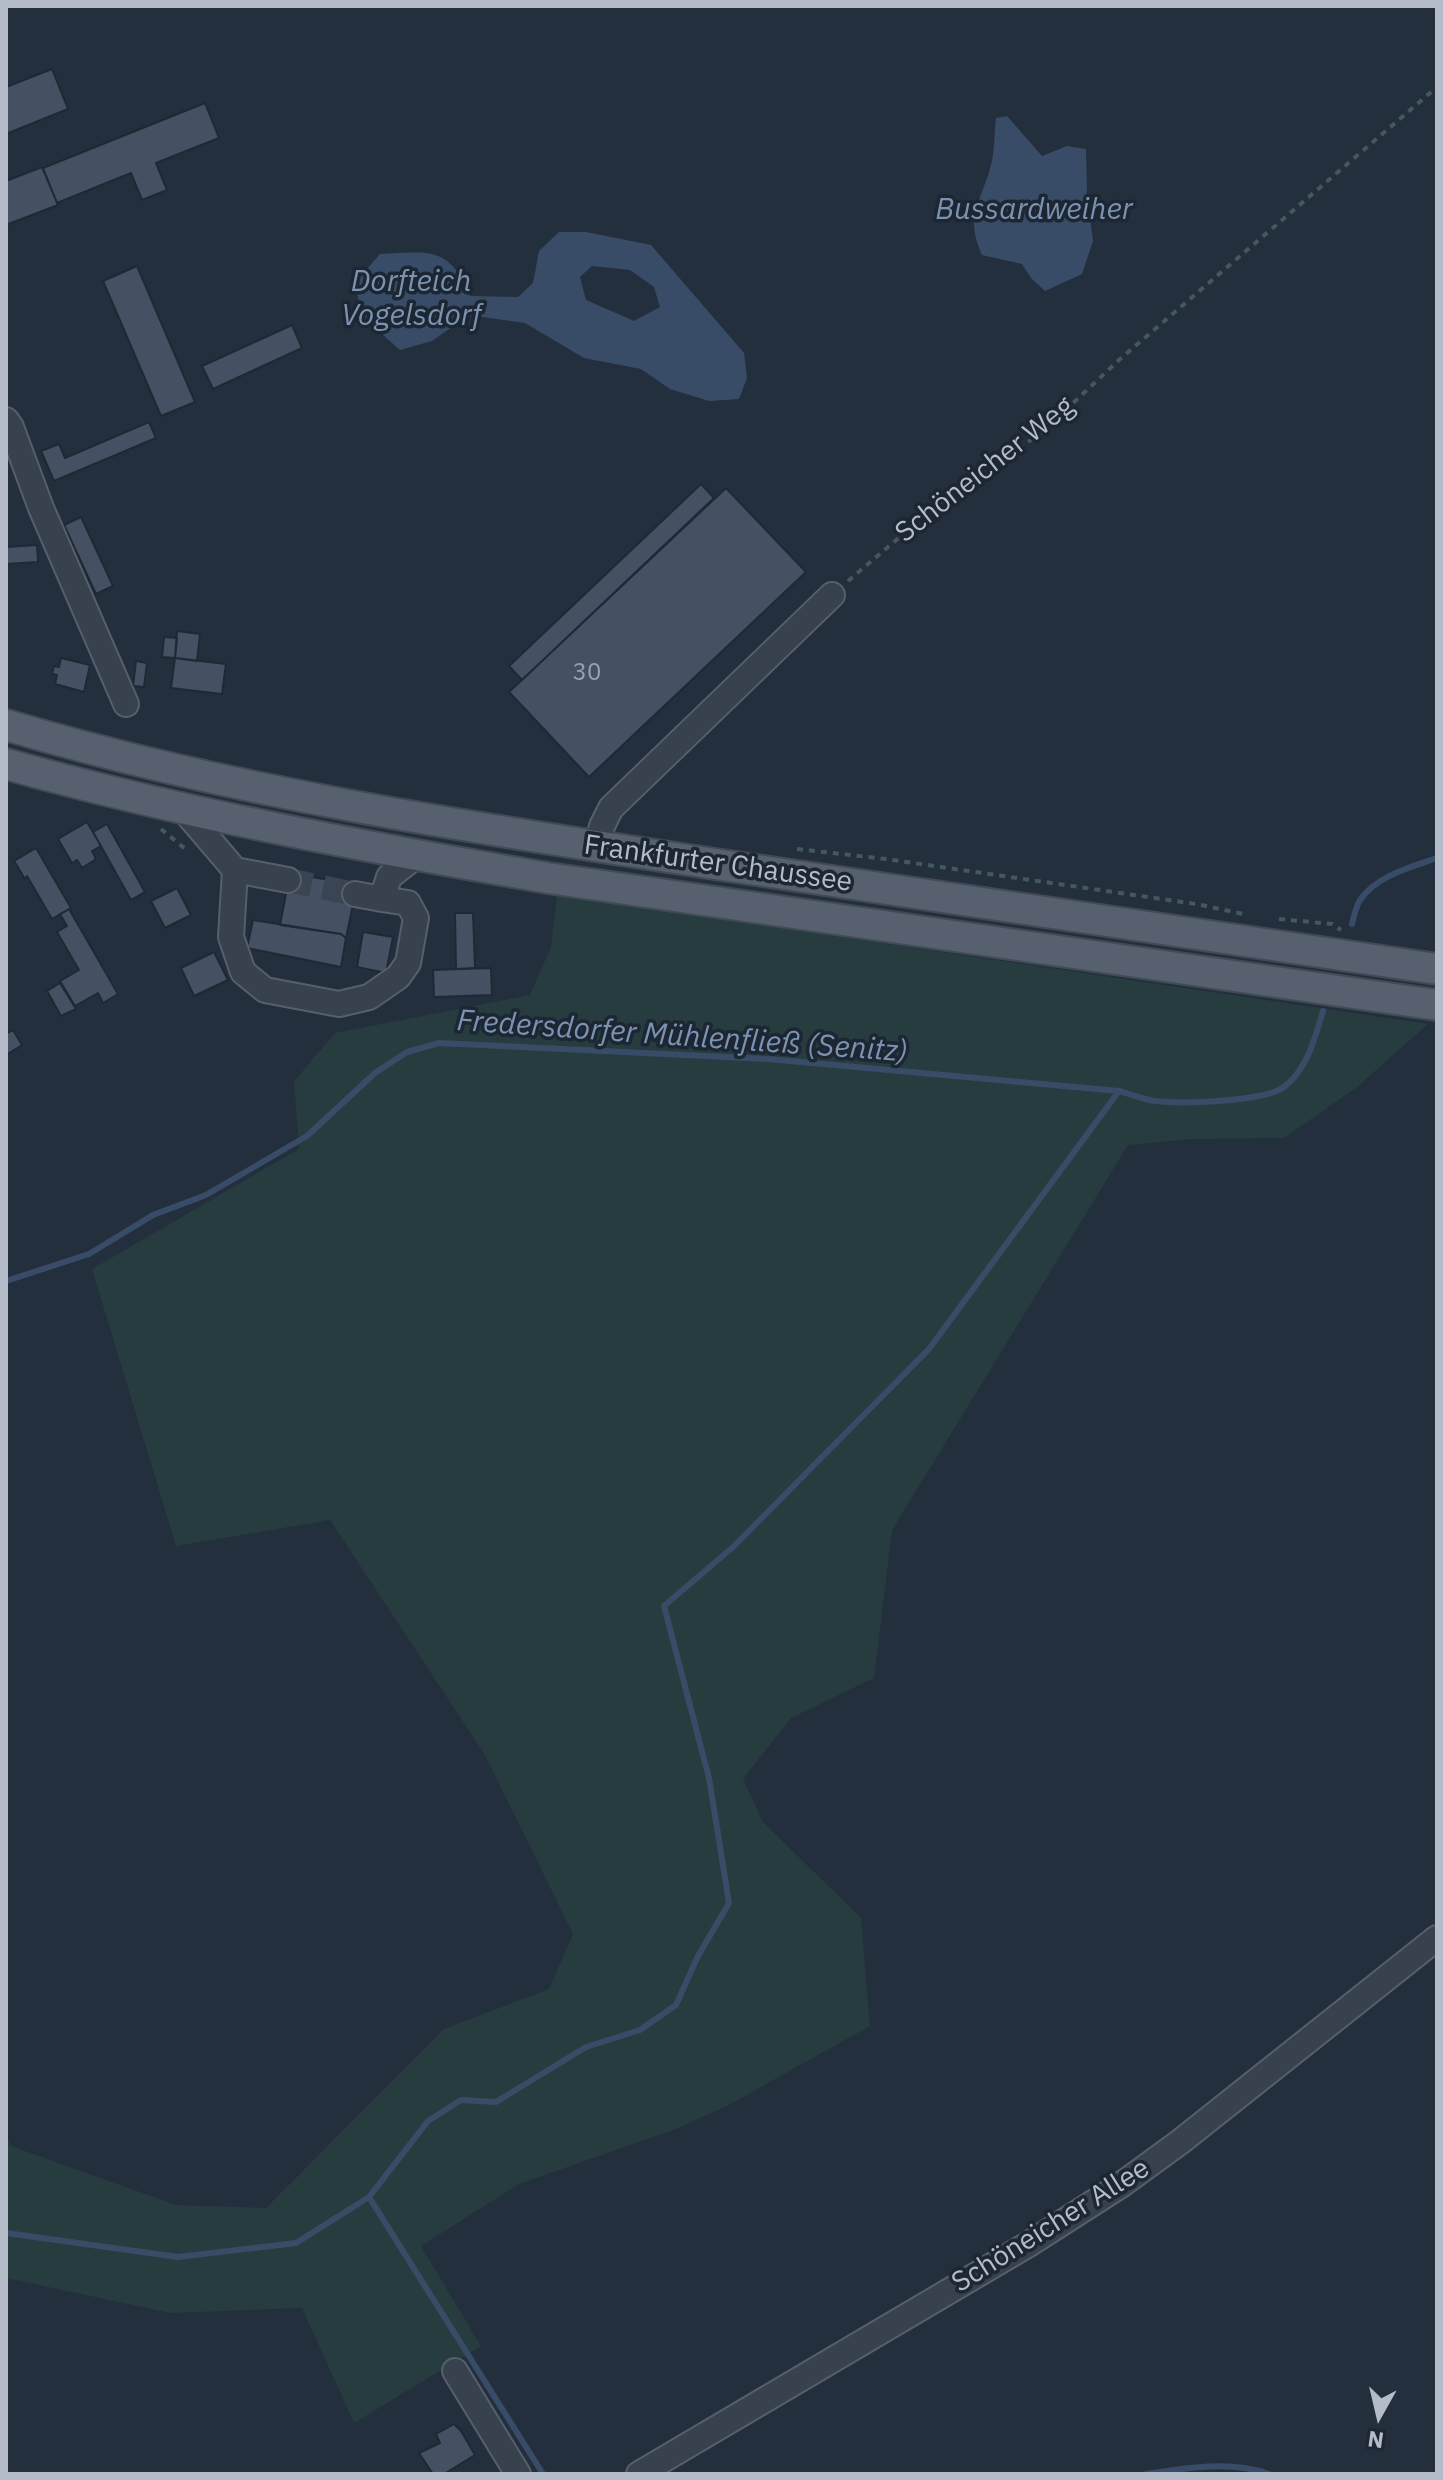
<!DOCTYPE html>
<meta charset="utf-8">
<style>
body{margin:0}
#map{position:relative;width:1443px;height:2480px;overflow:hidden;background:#242f3e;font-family:"IBM Plex Sans",sans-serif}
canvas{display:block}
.frame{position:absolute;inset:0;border:8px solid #b4bcc9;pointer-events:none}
.north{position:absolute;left:1339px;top:2376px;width:80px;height:80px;-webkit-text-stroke:6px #1d2633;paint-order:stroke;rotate:188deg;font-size:22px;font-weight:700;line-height:32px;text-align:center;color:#b4bcc9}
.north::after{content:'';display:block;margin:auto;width:28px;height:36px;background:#b4bcc9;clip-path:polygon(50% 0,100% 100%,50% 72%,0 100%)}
</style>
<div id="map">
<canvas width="1443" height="2480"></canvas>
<div class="frame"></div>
<div class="north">N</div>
</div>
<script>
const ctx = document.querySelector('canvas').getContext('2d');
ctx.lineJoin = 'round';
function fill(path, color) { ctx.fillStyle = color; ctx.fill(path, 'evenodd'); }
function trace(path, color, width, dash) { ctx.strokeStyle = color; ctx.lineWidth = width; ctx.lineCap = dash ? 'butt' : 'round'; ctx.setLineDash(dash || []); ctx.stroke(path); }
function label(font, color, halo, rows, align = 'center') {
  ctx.font = font + ' "IBM Plex Sans",sans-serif'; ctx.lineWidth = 7; ctx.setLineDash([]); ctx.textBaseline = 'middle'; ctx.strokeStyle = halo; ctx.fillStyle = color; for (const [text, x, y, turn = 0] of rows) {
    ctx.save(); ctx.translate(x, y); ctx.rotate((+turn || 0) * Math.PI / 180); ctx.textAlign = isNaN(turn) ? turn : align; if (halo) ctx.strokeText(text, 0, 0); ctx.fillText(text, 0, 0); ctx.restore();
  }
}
const green = new Path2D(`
 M 557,895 L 1428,1024 L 1357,1087 L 1284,1138 L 1192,1139 L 1128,1145 L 892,1530 L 874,1678 L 791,1718 L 743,1779 L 763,1822 L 861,1918 L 870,2026 L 727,2106 L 673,2130 L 519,2184 L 421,2246 L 481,2346 L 354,2423 L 302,2308 L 170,2313 L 6,2278 L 6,2137 L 11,2146 L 176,2205 L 266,2208 L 444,2029 L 549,1989 L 573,1934 L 485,1755 L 330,1520 L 176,1546 L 92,1269 L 299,1149 L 294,1081 L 335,1033 L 530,995 L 551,947 Z`);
const water = new Path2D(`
 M 1007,116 L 1042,156 L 1067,146 L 1086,149 L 1087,197 L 1093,241 L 1082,274 L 1045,291 L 1031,278 L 1022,264 L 982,255 C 965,216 979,206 990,169 C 995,153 994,134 996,118 Z
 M 559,232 L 586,232 L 651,245 L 744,353 L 747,378 L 739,399 L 709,401 L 670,389 L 641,369 L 584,358 L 525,323 L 469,315 L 432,341 L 400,350 L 364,318 L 354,284 L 380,254 C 429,252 449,245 470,296 L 518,297 L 533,283 L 539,251 ZM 592,266 L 630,270 L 654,287 L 660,307 L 634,321 L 586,300 L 580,277 Z`);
const stream = new Path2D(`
 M 1352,924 C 1354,916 1356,906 1360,900 C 1376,876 1411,867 1437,858
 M 6,1281 L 89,1254 L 153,1215 L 206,1195 L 307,1136 L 375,1073 L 407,1052 L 439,1043 L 768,1059 L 1119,1091 C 1130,1094 1143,1099 1155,1101 C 1180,1104 1264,1102 1284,1087 C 1307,1070 1315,1038 1323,1011
 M 369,2197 L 543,2474
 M 6,2233 L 178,2257 L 296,2243 L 369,2197 L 428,2121 L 461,2100 L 496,2102 L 586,2047 L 640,2030 L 676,2005 L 698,1956 L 729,1903 L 709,1778 L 664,1606 L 733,1547 L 929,1349 L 1119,1091
 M 1146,2474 C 1185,2468 1231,2460 1269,2474`);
const building = new Path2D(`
 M 52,69 L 68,109 L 6,134 L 6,87 Z
 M 205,103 L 219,138 L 156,163 L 167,190 L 142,200 L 131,173 L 57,203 L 43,168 Z
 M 42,167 L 58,205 L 6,225 L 6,181 Z
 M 137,266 L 195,402 L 161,416 L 103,281 Z
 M 292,325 L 302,348 L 213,389 L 202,366 Z
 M 149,422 L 156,438 L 54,481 L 41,451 L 59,444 L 65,458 Z
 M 701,484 L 714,498 L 522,680 L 509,666 Z
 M 726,488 L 806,572 L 589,777 L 509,692 Z
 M 81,517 L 113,586 L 96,594 L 64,525 Z
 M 37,545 L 38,562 L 6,564 L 6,547 Z
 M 177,631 L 200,634 L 197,661 L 175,658 Z
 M 164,637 L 177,638 L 175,658 L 162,657 Z
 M 61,658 L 90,665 L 84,692 L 55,684 L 57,675 L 52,674 L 54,666 L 59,667 Z
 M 175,658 L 226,664 L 222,694 L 171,688 Z
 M 136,661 L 147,663 L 144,687 L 133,686 Z
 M 87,822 L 101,846 L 92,851 L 96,859 L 82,868 L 77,860 L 72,863 L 58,839 Z
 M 107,824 L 145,892 L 131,900 L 93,832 Z
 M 36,848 L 71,908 L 52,919 L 27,876 L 25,879 L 14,861 Z
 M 290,873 L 357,885 L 346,938 L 341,934 L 280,925 Z
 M 177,888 L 191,915 L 165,928 L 151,901 Z
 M 69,909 L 118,994 L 103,1003 L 98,993 L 75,1006 L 60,981 L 79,970 L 57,932 L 67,926 L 60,914 Z
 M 455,913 L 473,913 L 475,968 L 456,969 Z
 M 253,920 L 341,934 L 346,938 L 341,967 L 247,948 Z
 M 363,932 L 393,937 L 386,973 L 357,967 Z
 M 214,952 L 228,980 L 194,996 L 181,968 Z
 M 491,968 L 492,995 L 434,997 L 433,970 Z
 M 60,983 L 76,1009 L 61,1016 L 47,991 Z
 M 13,1030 L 22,1045 L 6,1055 L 6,1034 Z
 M 454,2424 L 461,2431 L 475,2455 L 444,2474 L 433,2474 L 419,2453 L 440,2443 L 436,2434 Z`);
const minorTunnel = new Path2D(`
 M 288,880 L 355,894`);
const path = new Path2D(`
 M 848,581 L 954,491 L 1040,434 L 1119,360 L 1437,87
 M 161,829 L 183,847 L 189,849
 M 797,849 L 886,859 L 1196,904 L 1243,914
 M 1279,919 L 1332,924 L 1341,930`);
const minor = new Path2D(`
 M 6,420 L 11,427 L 41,508 L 126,704
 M 182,808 L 235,870 L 288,880
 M 597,846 L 602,826 L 611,808 L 832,595
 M 235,870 L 231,937 L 243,972 L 265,990 L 339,1004 L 369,997 L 398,977 L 408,963 L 416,918 L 408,903 L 382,899
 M 355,894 L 382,899 L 389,877 L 417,855
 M 455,2371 L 518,2474
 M 639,2474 L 1029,2244 L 1121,2185 L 1180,2142 L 1437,1938`);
const major = new Path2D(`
 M 6,725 C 241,795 487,830 729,866 C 965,900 1201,934 1437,969
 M 6,764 C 184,814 366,847 548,878 L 1437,1005`);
const numberNames = [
 ["30",587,673]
];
const streetNames = [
 ["Schöneicher Weg",985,470,-38],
 ["Frankfurter Chaussee",718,864,8],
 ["Schöneicher Allee",1051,2226,-32]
];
const waterNames = [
 ["Bussardweiher",1034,210],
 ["Dorfteich",411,282],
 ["Vogelsdorf",411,316],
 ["Fredersdorfer Mühlenfließ (Senitz)",682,1037,4]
];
fill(green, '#263c3f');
fill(water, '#394c67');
trace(stream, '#394c67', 6);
fill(building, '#455162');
trace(building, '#1f2835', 2);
trace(minorTunnel, '#3a4453', 24, [24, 12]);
trace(minor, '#565f6c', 28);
trace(major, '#414a57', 34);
trace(path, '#44595c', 4, [6, 6]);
trace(minor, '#38414e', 24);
trace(major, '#56606e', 30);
label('24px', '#98a1af', null, numberNames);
label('28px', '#b4bcc9', '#1d2633', streetNames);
label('italic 30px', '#7c92b1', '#1d2633', waterNames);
</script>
